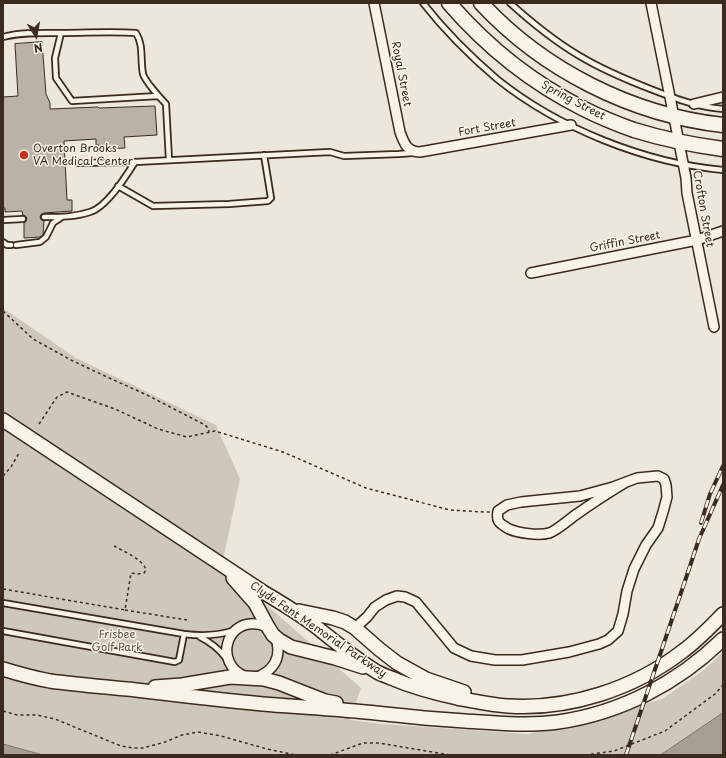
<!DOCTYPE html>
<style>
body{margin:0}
#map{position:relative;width:726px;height:758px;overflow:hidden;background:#ece7dc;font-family:"Playpen Sans",sans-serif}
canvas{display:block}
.frame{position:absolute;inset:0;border:4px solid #3b2a1e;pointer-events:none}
.north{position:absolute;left:16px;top:16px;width:40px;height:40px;-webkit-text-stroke:3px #f7f3e8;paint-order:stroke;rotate:169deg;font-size:11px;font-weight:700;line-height:16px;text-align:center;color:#3b2a1e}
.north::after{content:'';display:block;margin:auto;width:14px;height:18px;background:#3b2a1e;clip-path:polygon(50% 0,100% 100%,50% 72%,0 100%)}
</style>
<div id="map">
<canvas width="726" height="758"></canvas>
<div class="frame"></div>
<div class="north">N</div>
</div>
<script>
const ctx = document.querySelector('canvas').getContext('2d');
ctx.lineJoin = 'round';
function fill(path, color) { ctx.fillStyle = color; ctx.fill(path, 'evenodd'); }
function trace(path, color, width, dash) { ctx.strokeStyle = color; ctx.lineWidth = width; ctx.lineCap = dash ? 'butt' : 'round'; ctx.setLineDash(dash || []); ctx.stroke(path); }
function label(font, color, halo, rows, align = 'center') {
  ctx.font = font + ' "Playpen Sans",sans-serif'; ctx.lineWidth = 3; ctx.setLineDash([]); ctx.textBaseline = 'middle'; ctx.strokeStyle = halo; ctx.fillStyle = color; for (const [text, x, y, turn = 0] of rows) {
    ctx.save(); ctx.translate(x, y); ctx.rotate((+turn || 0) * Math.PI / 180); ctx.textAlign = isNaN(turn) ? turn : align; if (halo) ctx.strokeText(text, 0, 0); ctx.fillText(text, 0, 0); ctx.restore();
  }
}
const green = new Path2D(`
 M 3,308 L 76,358 L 216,425 L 240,479 L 222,565 L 3,413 Z
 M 3,425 L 261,600 L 361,688 L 350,720 L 382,724 L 528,734 L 662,699 L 704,670 L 723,652 L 723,713 L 662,755 L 45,755 L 3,744 Z`);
const water = new Path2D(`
 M 723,713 L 723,755 L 660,755 L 668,750 Z
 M 3,744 L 43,755 L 3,755 Z`);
const building = new Path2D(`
 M 42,42 L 46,94 L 50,103 L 50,109 L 98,107 L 99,108 L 155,106 L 157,135 L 124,137 L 125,148 L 99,149 L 99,145 L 96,145 L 96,139 L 64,141 L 67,200 L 72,200 L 72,211 L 44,213 L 41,215 L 40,217 L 41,219 L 44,221 L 43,235 L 40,237 L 24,238 L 24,223 L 26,221 L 27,218 L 25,216 L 23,215 L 22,211 L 5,212 L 5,208 L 3,208 L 3,97 L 18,96 L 15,44 Z`);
const path = new Path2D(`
 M 3,311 L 33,339 L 71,360 L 107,377 L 147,395 L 205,425 L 208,428 L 209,432
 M 39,424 L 57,397 L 67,392 L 115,409 L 158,429 L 187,437 L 215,431 L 283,452 L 366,488 L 450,510 L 484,512 L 490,512
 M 3,476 L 11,467 L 19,453
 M 3,589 L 125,610 L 131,573 L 137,574 L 144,573 L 146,570 C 144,560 123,551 114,546
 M 125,610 L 187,620
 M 3,711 L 17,715 L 37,715 L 55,719 L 121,746 L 133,748 L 143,748 L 165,742 L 182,735 L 198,732 L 221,736 L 267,749 L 296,755
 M 330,755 L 363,743 L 379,743 L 450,755
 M 585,755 L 614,751 L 665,731 L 715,694 L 723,685`);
const lane = new Path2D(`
 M 423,3 C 445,31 470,56 497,79 C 558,128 645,163 723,170
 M 510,3 C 531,22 553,40 578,55 C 601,69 627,80 653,90 C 676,99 698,107 723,109
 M 61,33 L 55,58 L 56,78 L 72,101 L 158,96
 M 3,37 C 22,32 43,33 62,33 C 87,33 111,31 136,33 C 144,46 140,59 143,74 C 145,81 160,98 166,104 L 169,160
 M 78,163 L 135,162 L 330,152 L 344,156 L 399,154 L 412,153
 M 118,186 L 153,206 L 229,204 L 268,201 L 271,198 L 264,155
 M 44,217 C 60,217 75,217 90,212 C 107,207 126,176 135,162
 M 3,220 L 23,219
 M 3,242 L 7,245 L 11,245
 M 16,245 L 40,242 L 46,237 L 53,223 L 62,217
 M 3,603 L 184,634 C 200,636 216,636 232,631
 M 3,631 L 175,662 L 179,660 L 184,634
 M 200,637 C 210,642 218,648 225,657`);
const street = new Path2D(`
 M 374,3 L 400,132 C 404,143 407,152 420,152 L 571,125
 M 651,3 L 670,97 L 686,178 L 687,193 L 714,327
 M 694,104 L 723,97
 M 531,273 L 697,240 L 723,231
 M 355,628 L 367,617 L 375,607 L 386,600 L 397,596 L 405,597 L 416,602 L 440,631 L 454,648 L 471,656 L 495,660 L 522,660 L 569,652 L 599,644 L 608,640 L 618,631 L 623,614 L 627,591 L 634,569 L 646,545 L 658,528 L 663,512 L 667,497 L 666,485 L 664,479 L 658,476 L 637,478 L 613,487 L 580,496 L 521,502 L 507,505 L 498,511 C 496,523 500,523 509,529 C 518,533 539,536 549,533 C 554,532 569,520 574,516 C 591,504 608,493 626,482
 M 244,676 C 215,663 225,621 256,624 C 260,624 264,626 268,627
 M 255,678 C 274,671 282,658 276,638`);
const secondary = new Path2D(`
 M 3,420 L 263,592 C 280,602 298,613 314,625 C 334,641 354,658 377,672 C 381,674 386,676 391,678 C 412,687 434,693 457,698 C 474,701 491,705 508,706 C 569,710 634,689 683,651 C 698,640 710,627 723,614
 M 233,578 L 255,603 L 268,627 L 273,635 L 279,640 L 291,647 L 335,658 L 363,667
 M 299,611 L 333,618 L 345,622 L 355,628 L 379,649 L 397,663 L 426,679 L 464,692
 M 3,669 C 19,674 34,678 50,681 C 79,685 108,687 136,690 C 178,695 221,700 263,704 C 285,706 308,707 330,709 C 361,711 392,715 424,718 C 437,719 451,720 465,721 C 496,723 527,726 558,722 C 621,713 678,683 723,639
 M 155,687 L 182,685 L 230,677 L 264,679 L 279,683 L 325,701 L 336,703`);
const primary = new Path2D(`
 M 449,3 C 487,47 532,83 584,109 C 600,117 617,124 634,130 C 663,139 693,145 723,149
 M 481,3 C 543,70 632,115 723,125`);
const rail = new Path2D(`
 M 701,523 L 710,494 L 723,466
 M 626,755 L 687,575 L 699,539 L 723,485`);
const markers = [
 [24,155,5,"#c8321e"]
];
const streetNames = [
 ["Royal Street",401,74,79],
 ["Spring Street",573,101,28],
 ["Fort Street",487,128,-10],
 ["Crofton Street",703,209,80],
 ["Griffin Street",625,242,-11],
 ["Clyde Fant Memorial Parkway",318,630,34]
];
const poiNames = [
 ["Overton Brooks",33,149],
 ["VA Medical Center",33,162]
];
const parkNames = [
 ["Frisbee",117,635],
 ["Golf Park",117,648]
];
fill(green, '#cec8bc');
fill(water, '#a89f93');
trace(water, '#7c7064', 1);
fill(building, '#bab2a7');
trace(building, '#3b2a1e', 1);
trace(lane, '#3b2a1e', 8);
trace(street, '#3b2a1e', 12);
trace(secondary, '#3b2a1e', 16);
trace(primary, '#3b2a1e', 17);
trace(path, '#3b2a1e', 1.5, [3, 3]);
trace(lane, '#f7f3e8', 4.5);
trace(street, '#f7f3e8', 9);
trace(secondary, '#f7f3e8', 13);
trace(primary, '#f7f3e8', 14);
trace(rail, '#3b2a1e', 4);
trace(rail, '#f7f3e8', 2.5, [8]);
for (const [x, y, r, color] of markers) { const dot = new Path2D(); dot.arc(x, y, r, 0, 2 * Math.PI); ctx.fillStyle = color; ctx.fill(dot); trace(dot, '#f7f3e8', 1.5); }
label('11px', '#3b2a1e', '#f7f3e8', streetNames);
label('11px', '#3b2a1e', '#f7f3e8', poiNames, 'left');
label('11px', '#605246', '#f7f3e8', parkNames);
</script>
